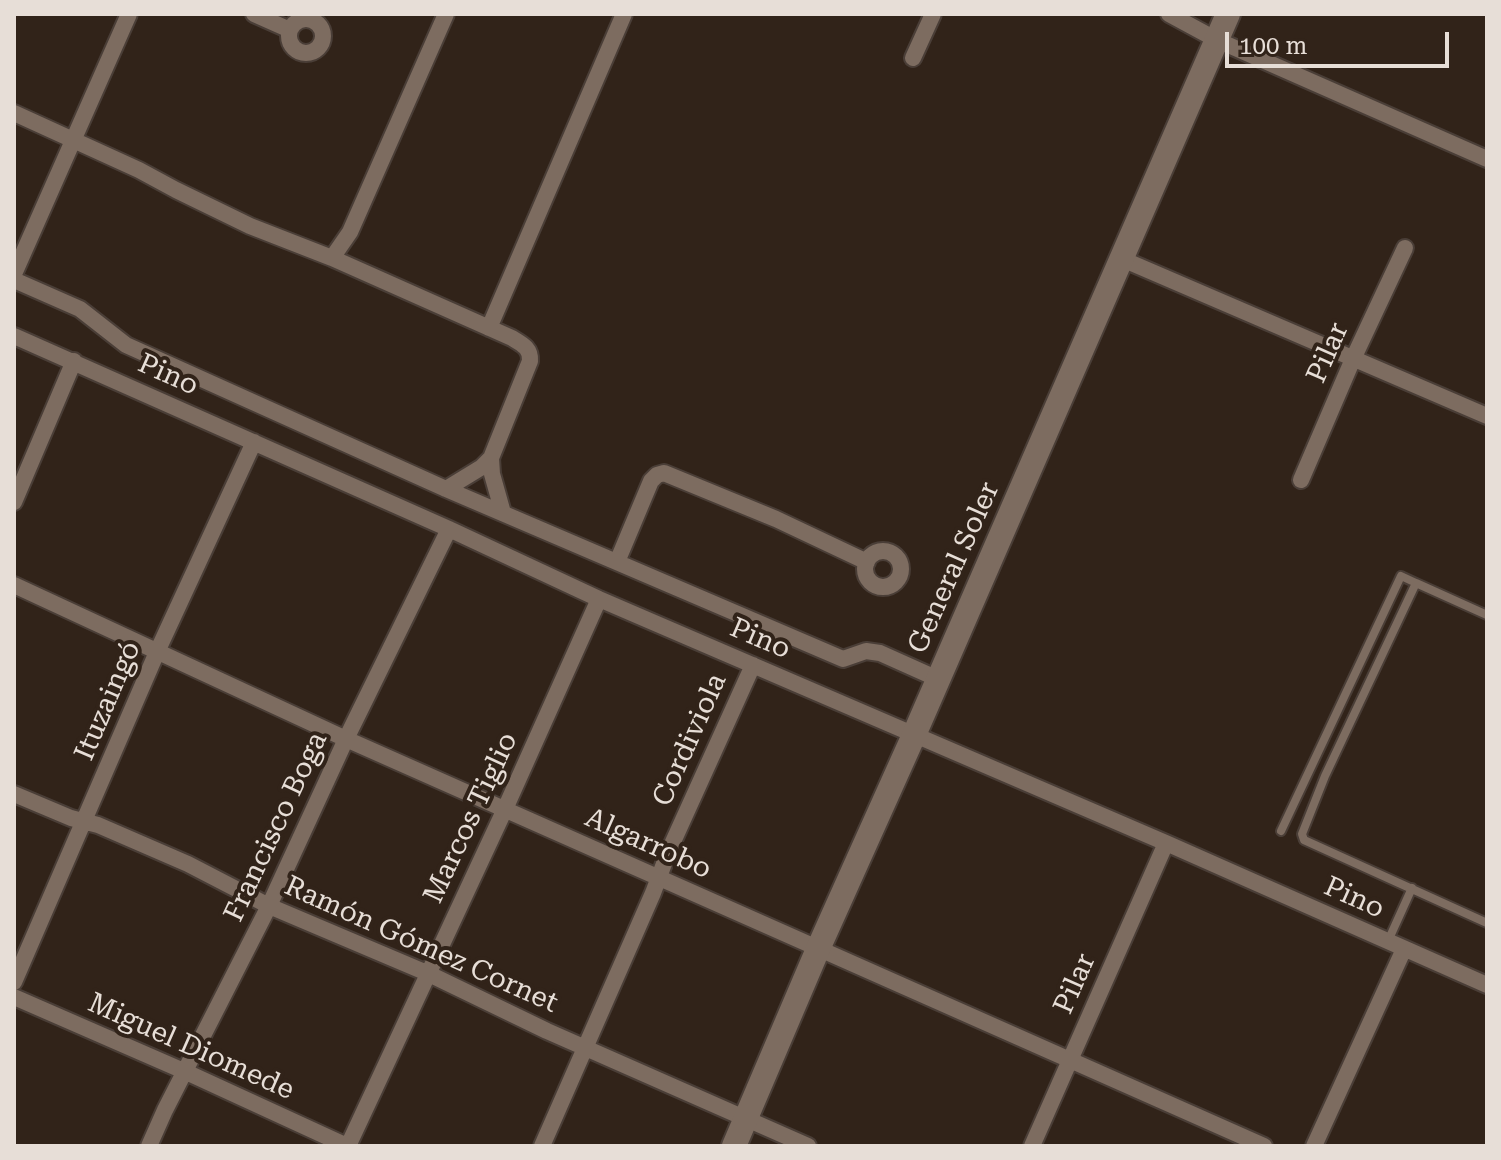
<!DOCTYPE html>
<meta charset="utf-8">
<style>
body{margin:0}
#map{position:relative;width:1501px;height:1160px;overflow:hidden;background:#312319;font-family:"Roboto Serif",serif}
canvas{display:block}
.frame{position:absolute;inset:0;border:16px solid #e7ded7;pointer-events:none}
.scale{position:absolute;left:1225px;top:32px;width:224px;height:36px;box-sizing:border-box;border:4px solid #e7ded7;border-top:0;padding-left:10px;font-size:24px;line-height:28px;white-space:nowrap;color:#e7ded7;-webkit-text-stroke:6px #312319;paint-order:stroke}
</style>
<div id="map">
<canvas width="1501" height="1160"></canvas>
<div class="frame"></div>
<div class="scale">100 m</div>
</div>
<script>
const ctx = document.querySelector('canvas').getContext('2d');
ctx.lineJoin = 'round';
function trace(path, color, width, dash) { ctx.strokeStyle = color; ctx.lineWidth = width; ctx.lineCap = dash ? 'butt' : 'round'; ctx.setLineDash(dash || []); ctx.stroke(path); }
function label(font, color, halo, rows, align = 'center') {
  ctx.font = font + ' "Roboto Serif",serif'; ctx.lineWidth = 8; ctx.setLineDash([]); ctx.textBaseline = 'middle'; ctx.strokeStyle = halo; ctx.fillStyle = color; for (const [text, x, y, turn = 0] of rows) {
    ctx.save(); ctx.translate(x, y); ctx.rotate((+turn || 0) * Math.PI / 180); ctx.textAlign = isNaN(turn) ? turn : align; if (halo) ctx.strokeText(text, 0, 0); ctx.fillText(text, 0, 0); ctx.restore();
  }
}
const lane = new Path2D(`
 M 1487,615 L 1416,583 L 1325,776 L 1302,834 L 1304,840 L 1487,923
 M 1281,831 L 1401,576 L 1416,583
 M 1388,941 L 1412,888`);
const street = new Path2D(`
 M 254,14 L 290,30
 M 1169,14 L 1217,40 L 1487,159
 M289 36a17 17 0 1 1 34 0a17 17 0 1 1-34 0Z
 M 913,58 L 933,14
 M 14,113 L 139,170 L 176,190 L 250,226 L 332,258 L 512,338 C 522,344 531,348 530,361 L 491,458
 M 332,258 L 350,232 L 446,14
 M 1122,259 L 1487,416
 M 14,274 L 129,14
 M 14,280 L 80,309 L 126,345 L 446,489 L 843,659 L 866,651 L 880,653 L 938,679
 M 489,328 L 624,14
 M 14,336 L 449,529 L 599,599 L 1166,843 L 1487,985
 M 1301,480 L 1353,359 L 1405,248
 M 446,489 L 482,467 L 491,458 L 492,474 L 503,513
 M 14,502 L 74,361
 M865 569a18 18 0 1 1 36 0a18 18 0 1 1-36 0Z
 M 617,562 L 651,481 L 657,475 L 664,473 L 776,519 L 867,562
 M 14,585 L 346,739 L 1264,1146
 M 14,794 L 71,818 L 98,825 L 188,864 L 269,906 L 427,973 L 547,1031 L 808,1146
 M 14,982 L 157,652 L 254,442
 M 14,997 L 186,1072 L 347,1146
 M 149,1146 L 165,1110 L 269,906 L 346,739 L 449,529
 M 348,1146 L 505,809 L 599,599
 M 542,1146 L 653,893 L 668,853 L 753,665
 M 1032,1146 L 1166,843
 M 1314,1146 L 1404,949`);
const secondary = new Path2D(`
 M 734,1146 L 818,949 L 914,735 L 1228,14`);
const streetNames = [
 ["Pilar",1328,353,-66],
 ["Pino",168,375,24],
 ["General Soler",954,568,-66],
 ["Pino",760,639,23],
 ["Ituzaingó",108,701,-67],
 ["Cordiviola",690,740,-66],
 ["Marcos Tiglio",471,818,-65],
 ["Francisco Boga",276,827,-65],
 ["Algarrobo",648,844,24],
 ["Pino",1354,898,24],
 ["Ramón Gómez Cornet",421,945,24],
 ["Pilar",1075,984,-66],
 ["Miguel Diomede",191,1047,24]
];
trace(lane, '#4a3e37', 12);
trace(street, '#4a3e37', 20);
trace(secondary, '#4a3e37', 28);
trace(lane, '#7d6c60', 8);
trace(street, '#7d6c60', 16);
trace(secondary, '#7d6c60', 24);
label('28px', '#e7ded7', '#312319', streetNames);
</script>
